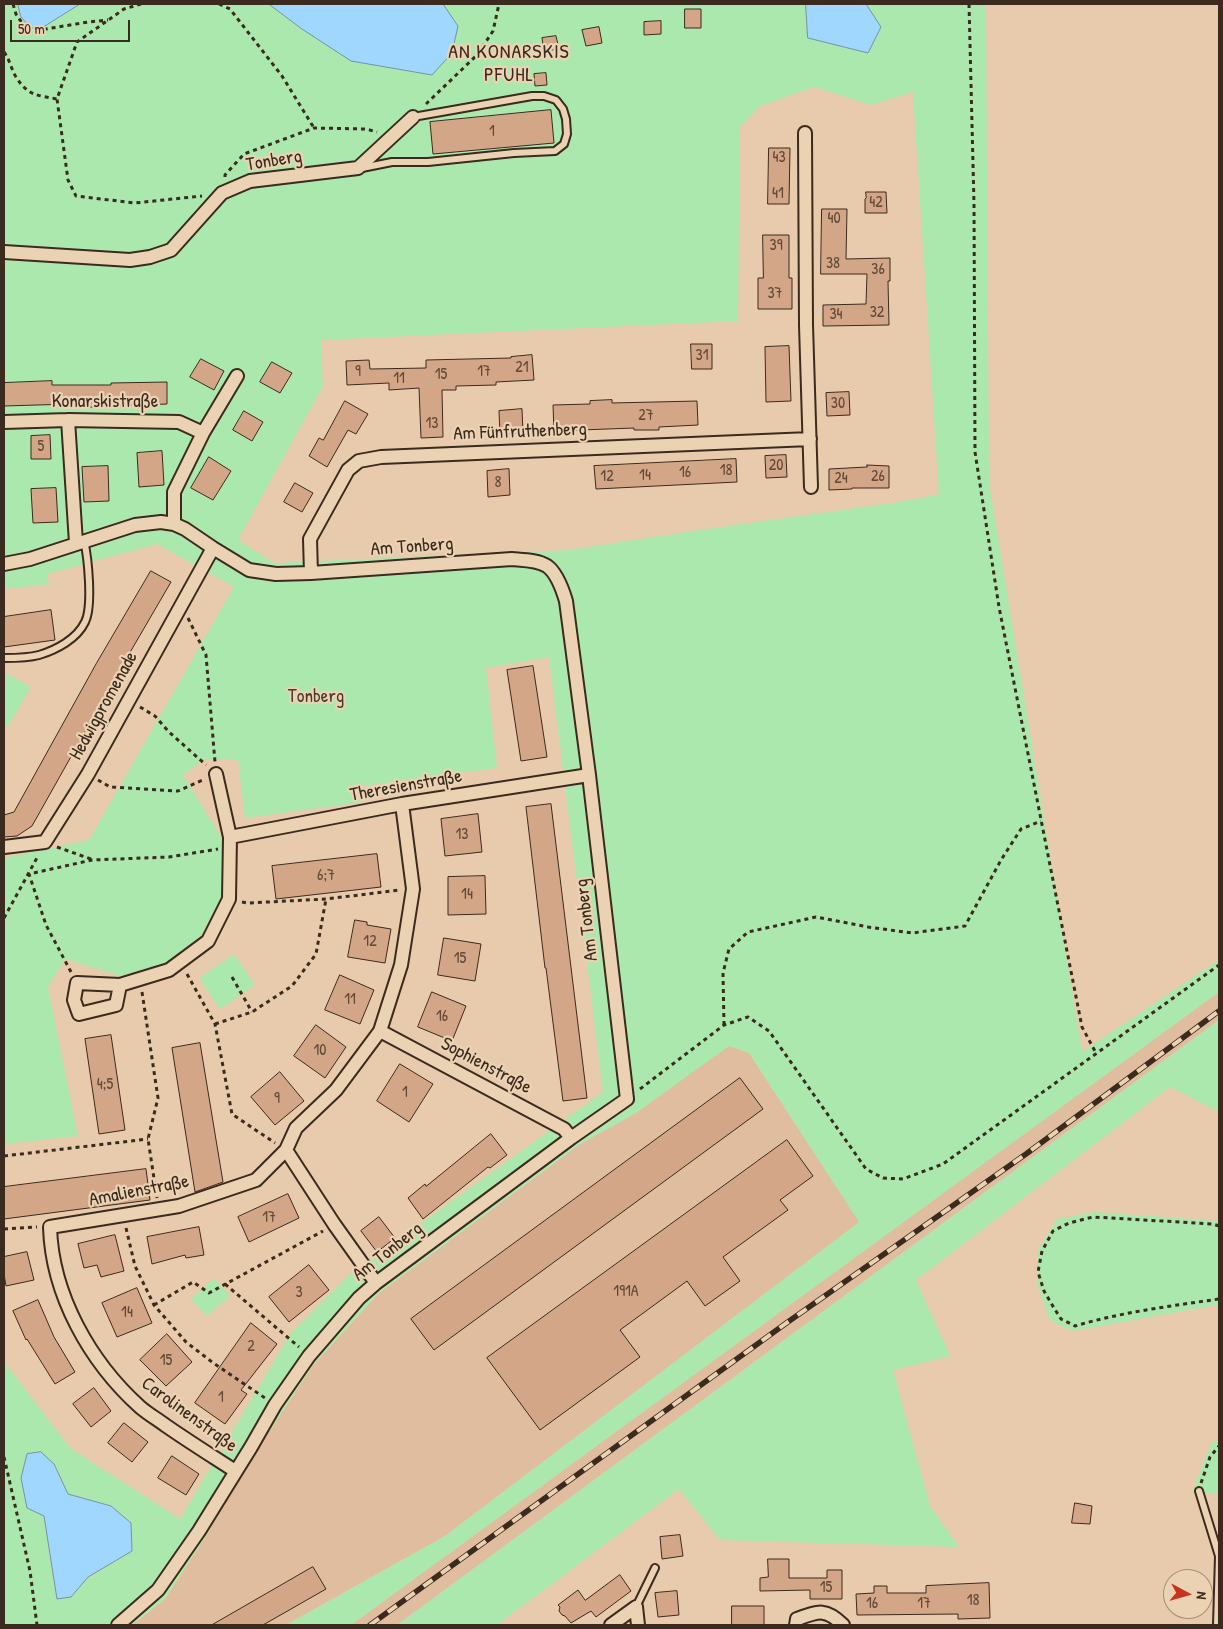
<!DOCTYPE html>
<meta charset="utf-8">
<style>
body{margin:0}
#map{position:relative;width:1223px;height:1629px;overflow:hidden;background:#e8cbac;font-family:"Patrick Hand",sans-serif}
canvas{display:block}
.frame{position:absolute;inset:0;border:5px solid #3b2a1e;pointer-events:none}
.north{position:absolute;left:1163px;top:1569px;width:50px;height:50px;box-sizing:border-box;background:#ebd2b3;border:1px solid #a58f77;border-radius:50%;rotate:96deg;font-size:14px;font-weight:700;line-height:20px;text-align:center;color:#3b2a1e}
.north::after{content:'';display:block;margin:auto;width:18px;height:22px;background:#c8321e;clip-path:polygon(50% 0,100% 100%,50% 72%,0 100%)}
.scale{position:absolute;left:10px;top:20px;width:120px;height:22px;box-sizing:border-box;border:2px solid #3b2a1e;border-top:0;padding-left:6px;font-size:15px;line-height:18px;white-space:nowrap;color:#3b2a1e;-webkit-text-stroke:4px #ebd2b3;paint-order:stroke}
</style>
<div id="map">
<canvas width="1223" height="1629"></canvas>
<div class="frame"></div>
<div class="north">N</div>
<div class="scale">50 m</div>
</div>
<script>
const ctx = document.querySelector('canvas').getContext('2d');
ctx.lineJoin = 'round';
function fill(path, color) { ctx.fillStyle = color; ctx.fill(path, 'evenodd'); }
function trace(path, color, width, dash) { ctx.strokeStyle = color; ctx.lineWidth = width; ctx.lineCap = dash ? 'butt' : 'round'; ctx.setLineDash(dash || []); ctx.stroke(path); }
function label(font, color, halo, rows, align = 'center') {
  ctx.font = font + ' "Patrick Hand",sans-serif'; ctx.lineWidth = 4.5; ctx.setLineDash([]); ctx.textBaseline = 'middle'; ctx.strokeStyle = halo; ctx.fillStyle = color; for (const [text, x, y, turn = 0] of rows) {
    ctx.save(); ctx.translate(x, y); ctx.rotate((+turn || 0) * Math.PI / 180); ctx.textAlign = isNaN(turn) ? turn : align; if (halo) ctx.strokeText(text, 0, 0); ctx.fillText(text, 0, 0); ctx.restore();
  }
}
const built = new Path2D(`
 M 1219,992 L 1219,1020 L 397,1625 L 351,1625 Z
 M 729,1045 L 749,1053 L 860,1222 L 445,1536 L 286,1625 L 132,1625 L 165,1599 L 206,1536 L 244,1470 L 313,1365 L 379,1293 L 580,1144 L 636,1113 Z`);
const green = new Path2D(`
 M 4,4 L 18,4 L 21,17 L 31,28 L 40,29 L 80,4 L 269,4 L 302,29 L 458,26 L 443,4 L 806,4 L 808,38 L 866,4 L 865,4 L 986,4 L 989,482 L 1082,1052 L 1219,960 L 1219,992 L 351,1625 L 286,1625 L 445,1536 L 859,1222 L 749,1053 L 729,1046 L 636,1113 L 580,1144 L 379,1293 L 313,1365 L 244,1470 L 206,1536 L 165,1599 L 132,1625 L 4,1625 L 4,1348 L 6,1364 L 70,1448 L 180,1519 L 291,1333 L 348,1276 L 603,1092 L 549,657 L 486,668 L 497,768 L 362,786 L 364,802 L 245,818 L 238,760 L 203,760 L 183,775 L 222,838 L 222,898 L 201,936 L 164,965 L 121,976 L 65,959 L 48,987 L 78,1136 L 4,1144 L 4,858 L 89,840 L 234,587 L 157,544 L 47,574 L 49,584 L 4,589 ZM 814,87 L 871,105 L 913,92 L 939,494 L 906,501 L 693,531 L 569,550 L 274,563 L 238,540 L 323,386 L 321,340 L 738,321 L 740,127 L 760,106 ZM 54,1464 L 68,1494 L 111,1506 L 110,1565 L 88,1578 L 71,1597 L 52,1572 L 44,1516 Z
 M 4,672 L 31,687 L 8,726 L 4,724 Z
 M 234,954 L 255,985 L 220,1009 L 199,978 Z
 M 1219,1020 L 1219,1112 L 1170,1087 L 916,1280 L 950,1356 L 893,1370 L 930,1506 L 959,1547 L 720,1540 L 679,1489 L 497,1625 L 397,1625 Z
 M 1094,1212 L 1219,1221 L 1219,1314 L 1216,1305 L 1073,1331 L 1050,1320 L 1037,1284 L 1037,1252 L 1057,1219 Z
 M 214,1278 L 230,1296 L 207,1316 L 191,1299 Z
 M 1219,1440 L 1219,1494 L 1192,1493 L 1211,1443 Z`);
const water = new Path2D(`
 M 18,4 L 80,4 L 40,29 L 31,28 L 21,17 Z
 M 269,4 L 443,4 L 458,26 L 452,53 L 432,75 L 351,61 L 302,29 Z
 M 806,4 L 866,4 L 881,27 L 868,53 L 808,38 Z
 M 41,1452 L 54,1464 L 68,1494 L 111,1506 L 131,1523 L 132,1551 L 88,1577 L 71,1597 L 57,1599 L 44,1516 L 27,1508 L 21,1478 L 27,1454 Z`);
const building = new Path2D(`
 M 685,9 L 701,9 L 701,28 L 685,28 Z
 M 661,21 L 661,34 L 644,35 L 644,22 Z
 M 599,27 L 602,43 L 586,46 L 582,30 Z
 M 556,36 L 559,49 L 544,51 L 542,38 Z
 M 546,73 L 547,85 L 535,86 L 534,74 Z
 M 551,110 L 554,143 L 433,154 L 430,122 Z
 M 769,148 L 790,148 L 789,204 L 768,204 Z
 M 866,192 L 886,192 L 887,213 L 865,213 L 865,199 L 866,198 Z
 M 822,209 L 847,209 L 846,259 L 890,258 L 890,281 L 888,281 L 889,325 L 823,326 L 823,305 L 866,304 L 867,274 L 821,274 Z
 M 763,235 L 789,235 L 789,278 L 792,278 L 792,309 L 758,309 L 758,278 L 763,278 Z
 M 691,344 L 712,344 L 712,369 L 692,369 Z
 M 789,346 L 791,401 L 766,402 L 765,347 Z
 M 532,355 L 534,380 L 496,382 L 496,385 L 456,386 L 456,390 L 442,390 L 443,437 L 421,438 L 419,388 L 389,390 L 389,383 L 347,385 L 346,361 L 369,360 L 370,369 L 426,368 L 426,360 L 511,358 L 511,357 Z
 M 201,359 L 224,371 L 214,390 L 190,377 Z
 M 272,362 L 292,373 L 280,393 L 260,382 Z
 M 52,381 L 52,385 L 111,385 L 111,383 L 167,382 L 167,404 L 92,407 L 70,407 L 70,404 L 4,406 L 4,383 Z
 M 849,392 L 850,415 L 827,416 L 826,393 Z
 M 612,400 L 612,403 L 697,401 L 698,425 L 659,427 L 659,430 L 634,430 L 634,428 L 554,431 L 553,405 L 590,404 L 590,401 Z
 M 345,401 L 368,414 L 356,434 L 348,430 L 327,467 L 309,456 L 319,438 L 323,440 Z
 M 522,409 L 523,433 L 500,434 L 499,411 Z
 M 244,411 L 263,422 L 252,441 L 233,430 Z
 M 50,435 L 51,459 L 31,459 L 31,436 Z
 M 162,451 L 164,485 L 139,487 L 137,453 Z
 M 786,455 L 787,477 L 766,478 L 765,456 Z
 M 209,457 L 231,471 L 213,500 L 191,488 Z
 M 736,459 L 737,482 L 596,489 L 594,466 Z
 M 867,465 L 889,466 L 889,488 L 852,488 L 852,489 L 829,490 L 829,469 L 867,467 Z
 M 108,466 L 109,501 L 84,502 L 82,467 Z
 M 509,469 L 510,495 L 488,497 L 487,471 Z
 M 295,483 L 313,493 L 302,512 L 284,502 Z
 M 56,488 L 58,522 L 33,523 L 31,489 Z
 M 151,571 L 171,582 L 118,673 L 32,826 L 17,836 L 4,837 L 4,815 L 14,812 L 96,664 Z
 M 51,610 L 55,640 L 4,647 L 4,617 Z
 M 533,666 L 547,757 L 521,761 L 507,670 Z
 M 551,804 L 587,1098 L 563,1101 L 546,968 L 545,968 L 526,807 Z
 M 478,814 L 482,852 L 445,856 L 441,819 Z
 M 377,854 L 381,887 L 276,899 L 272,866 Z
 M 485,876 L 486,914 L 448,915 L 448,877 Z
 M 355,920 L 367,922 L 367,925 L 391,929 L 385,963 L 348,957 Z
 M 444,938 L 481,944 L 475,981 L 438,975 Z
 M 340,975 L 374,990 L 360,1024 L 325,1010 Z
 M 432,992 L 466,1006 L 452,1041 L 418,1027 Z
 M 316,1025 L 346,1047 L 325,1078 L 294,1056 Z
 M 111,1035 L 125,1130 L 99,1134 L 85,1039 Z
 M 200,1043 L 223,1182 L 195,1192 L 172,1048 Z
 M 400,1064 L 433,1084 L 409,1122 L 377,1101 Z
 M 280,1072 L 304,1101 L 275,1125 L 251,1097 Z
 M 740,1078 L 763,1109 L 434,1350 L 411,1319 Z
 M 491,1134 L 507,1155 L 490,1168 L 488,1167 L 423,1219 L 408,1198 L 425,1184 L 426,1186 Z
 M 787,1140 L 813,1176 L 780,1200 L 788,1210 L 723,1257 L 740,1281 L 705,1306 L 687,1281 L 620,1330 L 640,1357 L 540,1430 L 487,1358 Z
 M 146,1169 L 150,1200 L 4,1219 L 4,1187 Z
 M 288,1194 L 299,1218 L 249,1242 L 238,1217 Z
 M 379,1217 L 395,1238 L 377,1252 L 361,1231 Z
 M 199,1227 L 204,1255 L 186,1258 L 185,1255 L 152,1264 L 147,1237 Z
 M 115,1235 L 124,1271 L 101,1277 L 97,1265 L 84,1268 L 78,1244 Z
 M 27,1252 L 34,1280 L 6,1286 L 4,1274 L 4,1257 Z
 M 309,1265 L 329,1290 L 289,1322 L 269,1297 Z
 M 137,1288 L 152,1323 L 117,1337 L 102,1303 Z
 M 38,1300 L 54,1337 L 75,1372 L 55,1384 L 27,1339 L 26,1340 L 13,1311 Z
 M 251,1323 L 277,1344 L 241,1390 L 247,1394 L 225,1424 L 195,1403 Z
 M 167,1334 L 192,1362 L 166,1386 L 140,1360 Z
 M 94,1388 L 111,1411 L 91,1427 L 73,1404 Z
 M 124,1423 L 148,1442 L 132,1462 L 108,1443 Z
 M 172,1456 L 199,1474 L 186,1495 L 158,1478 Z
 M 1075,1503 L 1092,1506 L 1090,1524 L 1072,1523 Z
 M 680,1535 L 683,1556 L 662,1559 L 660,1537 Z
 M 768,1559 L 789,1559 L 789,1578 L 827,1578 L 827,1570 L 842,1570 L 842,1599 L 810,1599 L 810,1590 L 760,1591 L 760,1578 L 768,1577 Z
 M 313,1567 L 326,1589 L 263,1625 L 212,1625 Z
 M 620,1575 L 631,1591 L 596,1617 L 591,1611 L 571,1623 L 565,1616 L 562,1615 L 559,1611 L 560,1607 L 558,1605 L 578,1590 L 585,1600 Z
 M 989,1583 L 990,1618 L 958,1619 L 958,1614 L 857,1615 L 856,1594 L 874,1593 L 874,1586 L 887,1586 L 887,1593 L 926,1593 L 926,1586 Z
 M 677,1591 L 679,1615 L 658,1617 L 655,1593 Z
 M 732,1606 L 764,1606 L 764,1625 L 732,1625 Z`);
const path = new Path2D(`
 M 13,4 L 16,14 L 28,32 L 88,22 L 108,20
 M 141,4 L 124,9 L 77,42 L 57,99 L 68,180 L 76,196 L 135,203 L 202,196
 M 219,4 L 230,9 L 282,76 L 314,128
 M 969,4 L 974,204 L 975,452 L 999,607 L 1082,1027 L 1096,1053
 M 4,52 C 10,60 11,69 16,77 C 28,96 37,95 57,99
 M 426,104 L 477,55 L 493,31 L 499,4
 M 225,177 L 225,175 L 244,154 L 314,128 L 366,129 L 377,132
 M 188,618 L 206,655 L 215,762
 M 140,707 L 155,716 L 169,732 L 206,765
 M 98,780 L 110,787 L 178,791 L 205,779
 M 57,847 L 91,859
 M 242,902 L 248,903 L 326,899 L 400,890
 M 4,918 L 38,856
 M 71,972 L 46,925 L 29,874 L 92,860 L 169,857 L 218,849
 M 187,974 L 215,1024 L 232,1114 L 275,1143
 M 232,977 L 252,1012
 M 142,992 L 158,1098 L 148,1139 L 157,1198
 M 215,1024 L 252,1012 L 292,986 L 316,954 L 326,899
 M 724,1025 L 723,973 L 729,949 L 748,932 L 816,917 L 868,927 L 912,933 L 965,926 L 1001,860 L 1021,829 L 1041,821
 M 640,1089 L 724,1025 L 748,1017 L 769,1031 L 866,1169 L 883,1178 L 903,1179 L 943,1164 L 1219,965
 M 4,1156 L 148,1139
 M 1219,1226 L 1213,1224 L 1093,1217 L 1069,1223 L 1053,1231 L 1042,1251 L 1038,1272 L 1044,1291 L 1054,1308 L 1061,1319 L 1075,1326 C 1122,1312 1171,1306 1219,1299
 M 126,1228 L 135,1266 L 154,1305 L 186,1342 L 212,1362 L 265,1398
 M 4,1229 L 37,1227
 M 225,1284 L 299,1347
 M 154,1305 L 193,1282 L 209,1293 L 323,1231
 M 4,1457 L 30,1571 L 37,1625
 M 1201,1483 L 1210,1457 L 1219,1446`);
const lane = new Path2D(`
 M 362,168 L 392,162 L 428,162 L 514,153 L 555,151 L 564,144 L 567,134 L 566,119 L 563,109 L 556,100 L 544,96 L 532,96 L 413,117
 M 4,658 C 15,658 28,658 39,655 C 56,650 77,639 85,622 C 93,606 88,558 84,540
 M 1199,1491 L 1219,1556 L 1217,1625
 M 636,1607 L 655,1568`);
const street = new Path2D(`
 M 805,133 L 806,325 L 811,487
 M 4,252 L 130,260 L 150,257 L 171,250 L 222,193 L 250,181 L 358,168 L 413,117
 M 68,420 L 76,543
 M 4,422 L 68,420 L 179,422 L 203,433
 M 174,524 L 174,492 L 203,433 L 237,376
 M 4,564 L 30,559 L 135,525 L 161,522 L 174,524 L 185,529 L 213,548 L 249,570 L 276,574 L 311,573 L 512,559 C 523,560 538,560 547,566 C 557,573 563,591 566,601 L 589,775 L 627,1099 L 571,1138 L 376,1283 L 359,1298 L 309,1356 L 275,1405 L 251,1447 L 199,1531 L 158,1590 L 118,1625
 M 311,573 L 310,539 L 348,470 L 359,461 L 381,457 L 810,439
 M 230,837 L 402,804 L 589,775
 M 4,847 L 45,842 L 88,774 L 213,548
 M 120,985 L 116,1005 L 79,1014 L 74,1000 L 77,983 L 120,985 L 169,970 L 208,941 L 229,899 L 230,837 L 216,774
 M 380,1031 L 564,1129 L 571,1138
 M 286,1150 L 334,1224 L 376,1283
 M 235,1471 C 212,1456 188,1441 165,1425 C 157,1419 148,1414 140,1407 C 90,1362 52,1295 50,1227 L 179,1206 L 256,1180 L 286,1150 L 296,1128 L 336,1090 L 380,1031 L 401,965 L 413,889 L 402,804
 M 611,1625 L 636,1607 L 638,1625
 M 796,1625 L 797,1619 C 819,1611 826,1608 843,1625`);
const rail = new Path2D(`
 M 370,1625 L 785,1324 L 1026,1154 L 1219,1011`);
const numberNames = [
 ["1",492,132],
 ["43",779,158],
 ["41",778,194],
 ["42",876,203],
 ["40",834,219],
 ["39",776,246],
 ["38",833,264],
 ["36",878,270],
 ["37",775,294],
 ["32",877,313],
 ["34",836,315],
 ["31",702,356],
 ["21",522,368],
 ["9",358,372],
 ["17",484,372],
 ["15",441,375],
 ["11",399,379],
 ["30",838,404],
 ["27",646,416],
 ["13",432,424],
 ["5",41,447],
 ["20",776,466],
 ["18",726,471],
 ["16",685,473],
 ["14",645,476],
 ["12",607,477],
 ["26",878,477],
 ["24",841,479],
 ["8",498,483],
 ["13",462,835],
 ["6;7",326,876],
 ["14",467,895],
 ["12",370,942],
 ["15",460,959],
 ["11",350,1000],
 ["16",442,1017],
 ["10",320,1051],
 ["4;5",105,1085],
 ["1",405,1093],
 ["9",277,1099],
 ["17",269,1218],
 ["191A",626,1292],
 ["3",299,1293],
 ["14",127,1313],
 ["2",251,1347],
 ["15",166,1361],
 ["1",221,1398],
 ["15",826,1588],
 ["18",973,1601],
 ["16",872,1604],
 ["17",924,1604]
];
const streetNames = [
 ["Tonberg",274,161,-9],
 ["Konarskistraße",105,402],
 ["Am Fünfruthenberg",520,432,-2],
 ["Am Tonberg",412,547,-4],
 ["Hedwigpromenade",104,706,-61],
 ["Theresienstraße",406,786,-10],
 ["Am Tonberg",587,920,-97],
 ["Sophienstraße",486,1066,28],
 ["Amalienstraße",139,1191,-11],
 ["Am Tonberg",388,1252,-38],
 ["Carolinenstraße",189,1415,36]
];
const parkNames = [
 ["Tonberg",316,697]
];
const neighbourhoodNames = [
 ["AN KONARSKIS",509,53],
 ["PFUHL",509,76]
];
fill(built, '#dfbd9e');
fill(green, '#abe8ae');
fill(water, '#9fd7ff');
trace(water, '#7792a5', 1);
fill(building, '#d4a688');
trace(building, '#3b2a1e', 1);
trace(lane, '#3b2a1e', 10);
trace(street, '#3b2a1e', 16);
trace(path, '#3b2a1e', 3, [4, 4]);
trace(lane, '#ebd2b3', 6);
trace(street, '#ebd2b3', 12);
trace(rail, '#3b2a1e', 5.5);
trace(rail, '#ebd2b3', 4, [11]);
label('16px', '#614938', null, numberNames);
label('19px', '#3b2a1e', '#ebd2b3', streetNames);
label('19px', '#463d2c', '#ebd2b3', parkNames);
ctx.letterSpacing = '1px';
label('20px', '#3b2a1e', '#ebd2b3', neighbourhoodNames);
ctx.letterSpacing = '0px';
</script>
